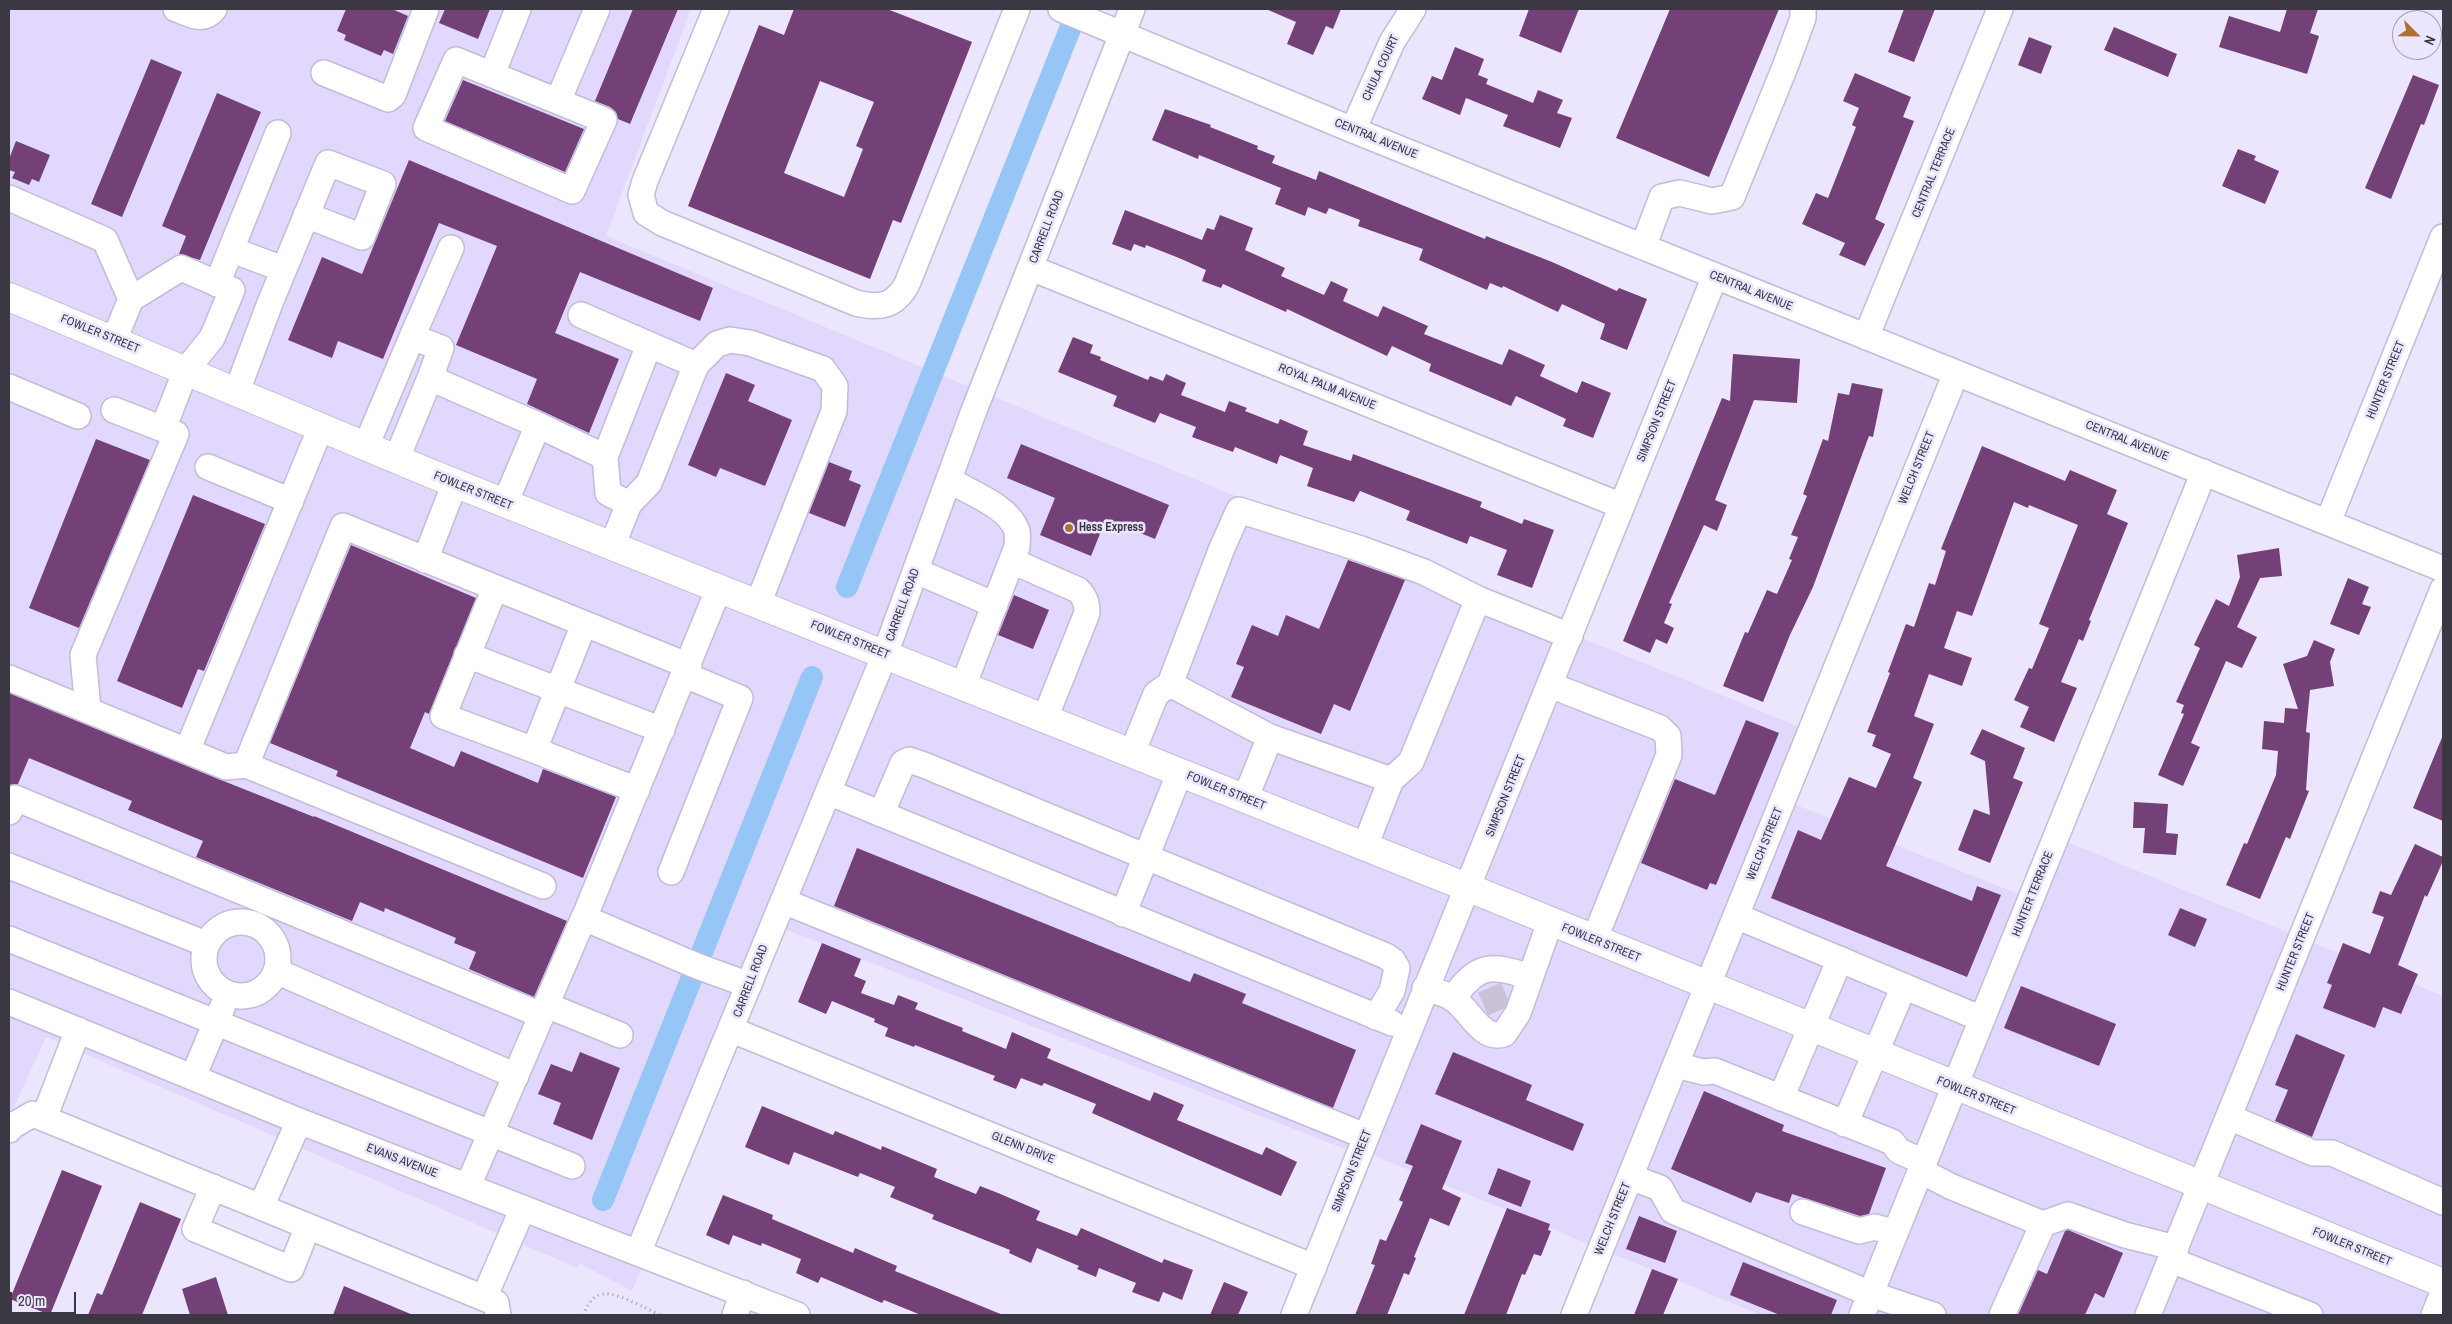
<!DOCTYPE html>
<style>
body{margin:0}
#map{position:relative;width:2452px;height:1324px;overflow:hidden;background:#ece5fe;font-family:"Archivo Narrow",sans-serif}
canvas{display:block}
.frame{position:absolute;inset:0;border:10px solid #3b3743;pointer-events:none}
.north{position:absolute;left:2392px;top:10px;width:50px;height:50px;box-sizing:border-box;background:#ece5fe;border:1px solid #a59fb3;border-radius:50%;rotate:113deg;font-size:14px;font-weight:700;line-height:20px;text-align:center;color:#3b3743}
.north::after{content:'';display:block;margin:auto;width:18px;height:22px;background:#ad7034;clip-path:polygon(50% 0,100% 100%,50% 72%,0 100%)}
.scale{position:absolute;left:10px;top:1292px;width:66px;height:22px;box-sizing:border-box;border:2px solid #3b3743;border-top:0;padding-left:6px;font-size:15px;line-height:18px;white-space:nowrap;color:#3b3743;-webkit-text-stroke:4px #ece5fe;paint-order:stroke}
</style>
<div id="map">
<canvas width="2452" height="1324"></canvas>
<div class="frame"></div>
<div class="north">N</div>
<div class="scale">20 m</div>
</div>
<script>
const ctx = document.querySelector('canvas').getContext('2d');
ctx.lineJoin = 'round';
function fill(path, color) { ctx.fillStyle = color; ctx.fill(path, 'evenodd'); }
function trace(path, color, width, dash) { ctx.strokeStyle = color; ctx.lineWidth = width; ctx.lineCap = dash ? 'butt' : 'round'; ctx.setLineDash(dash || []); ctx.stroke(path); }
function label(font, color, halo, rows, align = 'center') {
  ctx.font = font + ' "Archivo Narrow",sans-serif'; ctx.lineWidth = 5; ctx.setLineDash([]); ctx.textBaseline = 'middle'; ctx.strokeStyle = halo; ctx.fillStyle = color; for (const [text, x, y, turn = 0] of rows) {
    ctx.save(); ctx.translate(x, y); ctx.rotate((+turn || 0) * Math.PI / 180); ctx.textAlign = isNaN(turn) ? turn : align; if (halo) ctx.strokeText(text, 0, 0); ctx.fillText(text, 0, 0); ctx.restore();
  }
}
const built = new Path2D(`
 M 9,9 L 691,9 L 606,236 L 970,387 L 877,639 L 437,464 L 9,285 Z
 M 9,309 L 869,660 L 631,1237 L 303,1110 L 9,989 Z
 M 994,397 L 1817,734 L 1789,802 L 2036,901 L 2062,840 L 2443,996 L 2443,1271 L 901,648 Z
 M 893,670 L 2442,1295 L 2443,1315 L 1761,1315 L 1363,1151 L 1360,1155 L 785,929 Z
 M 9,1014 L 642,1266 L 632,1291 L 579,1263 L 577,1268 L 46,1037 L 9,1118 Z`);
const canal = new Path2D(`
 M 847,587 L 1078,9
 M 603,1200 L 812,677`);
const building = new Path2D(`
 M 346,9 L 392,9 L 408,16 L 393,54 L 384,50 L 381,56 L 344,40 L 346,35 L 337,31 Z
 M 445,9 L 490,9 L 478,39 L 439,23 Z
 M 633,9 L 678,9 L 630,124 L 618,119 L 616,112 L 610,107 L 595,101 Z
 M 794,9 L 887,9 L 972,42 L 901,223 L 893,220 L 870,279 L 688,206 L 759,25 L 784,35 ZM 820,81 L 874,102 L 856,146 L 863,149 L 844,197 L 784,173 Z
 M 1266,9 L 1341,9 L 1333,29 L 1326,26 L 1313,55 L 1287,44 L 1296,22 Z
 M 1529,9 L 1579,9 L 1561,53 L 1519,36 Z
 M 1670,9 L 1779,9 L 1709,177 L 1616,138 Z
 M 1904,9 L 1935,9 L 1914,62 L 1888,52 Z
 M 2287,9 L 2318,9 L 2310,33 L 2319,36 L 2307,74 L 2219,47 L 2229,16 L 2280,32 Z
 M 2114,27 L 2177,54 L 2168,77 L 2104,50 Z
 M 2029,37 L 2052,46 L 2041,74 L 2018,65 Z
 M 1455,47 L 1484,59 L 1478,75 L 1488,79 L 1486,84 L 1533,103 L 1538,90 L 1563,100 L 1557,113 L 1572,118 L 1560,148 L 1503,126 L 1508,115 L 1466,98 L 1460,115 L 1422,99 L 1432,76 L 1442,80 Z
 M 151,59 L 182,72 L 122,217 L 91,204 Z
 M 1855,73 L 1911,97 L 1903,117 L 1914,121 L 1875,219 L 1885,224 L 1865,266 L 1839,255 L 1845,243 L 1802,224 L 1816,193 L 1828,198 L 1856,127 L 1852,125 L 1859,108 L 1843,101 Z
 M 2413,75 L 2439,85 L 2424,125 L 2421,124 L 2391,199 L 2365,188 Z
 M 463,80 L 584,129 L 565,172 L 445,121 Z
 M 217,93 L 261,112 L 200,260 L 179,254 L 186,236 L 162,226 Z
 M 1165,109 L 1211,125 L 1210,127 L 1258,146 L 1257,149 L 1275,156 L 1272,163 L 1316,180 L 1319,171 L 1485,239 L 1486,236 L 1552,262 L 1617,291 L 1619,288 L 1647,299 L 1627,350 L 1600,339 L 1605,324 L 1562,304 L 1558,312 L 1503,286 L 1502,288 L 1490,283 L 1487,290 L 1419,260 L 1423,249 L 1358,226 L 1360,220 L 1329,208 L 1326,214 L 1308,207 L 1305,216 L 1275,204 L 1281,188 L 1199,155 L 1198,159 L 1152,140 Z
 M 16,141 L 50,155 L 39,182 L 32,179 L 29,185 L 12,178 L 15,172 L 9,170 L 9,159 Z
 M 2238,149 L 2256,156 L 2254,160 L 2279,171 L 2265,204 L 2222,186 Z
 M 409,160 L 713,288 L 700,321 L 580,272 L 555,333 L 619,359 L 589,433 L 527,404 L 537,379 L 456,345 L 497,246 L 439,223 L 383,359 L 338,341 L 332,358 L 288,340 L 322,257 L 362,274 Z
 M 1125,210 L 1202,240 L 1207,228 L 1214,230 L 1220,215 L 1253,228 L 1245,250 L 1285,268 L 1281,276 L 1324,295 L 1331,281 L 1348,289 L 1343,301 L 1378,317 L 1383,306 L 1428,326 L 1424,334 L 1502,365 L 1509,349 L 1545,365 L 1540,376 L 1577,393 L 1582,381 L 1611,393 L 1593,438 L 1563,426 L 1566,419 L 1516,396 L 1511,406 L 1429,371 L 1431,364 L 1392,346 L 1387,356 L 1287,309 L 1286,312 L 1223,284 L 1221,288 L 1202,281 L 1206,270 L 1179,258 L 1146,245 L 1145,248 L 1134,244 L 1131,251 L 1112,244 Z
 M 1073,337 L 1093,345 L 1090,353 L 1101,357 L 1100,360 L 1148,380 L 1150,376 L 1163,381 L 1166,374 L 1186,383 L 1181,395 L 1225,412 L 1229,401 L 1247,408 L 1245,411 L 1278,424 L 1280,419 L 1308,431 L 1303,445 L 1351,461 L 1353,454 L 1482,502 L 1480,507 L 1522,524 L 1524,519 L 1554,530 L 1532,588 L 1497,575 L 1507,550 L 1470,536 L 1467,544 L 1406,520 L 1410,511 L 1360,491 L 1354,502 L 1307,486 L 1313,468 L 1280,455 L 1277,464 L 1235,447 L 1233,452 L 1192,437 L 1196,427 L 1160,413 L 1155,423 L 1113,406 L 1117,396 L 1058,372 Z
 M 1733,354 L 1800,359 L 1797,403 L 1754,400 L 1715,500 L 1727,505 L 1717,531 L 1704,525 L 1669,603 L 1672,604 L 1664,623 L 1674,628 L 1667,644 L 1656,639 L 1650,653 L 1623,641 L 1722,398 L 1730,401 Z
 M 726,373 L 755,385 L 748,401 L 792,420 L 765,486 L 720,468 L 716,477 L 688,465 Z
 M 1852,383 L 1883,389 L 1873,437 L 1869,436 L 1813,587 L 1790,635 L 1763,702 L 1723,686 L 1745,632 L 1748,633 L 1767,590 L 1777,594 L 1792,560 L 1789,559 L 1798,537 L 1791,535 L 1807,496 L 1803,494 L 1823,439 L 1828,441 L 1838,393 L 1849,395 Z
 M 96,439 L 150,460 L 79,628 L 29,608 Z
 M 1021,444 L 1169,505 L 1155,539 L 1106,519 L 1091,556 L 1040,535 L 1055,498 L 1007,478 Z
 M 1982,446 L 2065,481 L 2070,470 L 2117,490 L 2107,514 L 2128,523 L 2089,620 L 2091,621 L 2083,641 L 2079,639 L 2061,682 L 2077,688 L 2054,742 L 2020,727 L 2029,707 L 2014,700 L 2029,668 L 2032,669 L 2049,628 L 2039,624 L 2078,525 L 2029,505 L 2028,508 L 2014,502 L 1972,616 L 1957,611 L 1944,648 L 1972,658 L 1962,686 L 1929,674 L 1914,716 L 1934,724 L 1913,778 L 1922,782 L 1886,866 L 1972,901 L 1977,886 L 2001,895 L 1967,977 L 1771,898 L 1798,830 L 1821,840 L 1849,777 L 1876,788 L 1891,754 L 1872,746 L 1876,735 L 1867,732 L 1890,673 L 1888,672 L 1906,624 L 1914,627 L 1929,583 L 1935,585 L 1946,551 L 1941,549 Z
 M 829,462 L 852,471 L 849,480 L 861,485 L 845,527 L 809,513 Z
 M 193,495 L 265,524 L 204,671 L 198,669 L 182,708 L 117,681 Z
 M 351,545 L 476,598 L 429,714 L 425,712 L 410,748 L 454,767 L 461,751 L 538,783 L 543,769 L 616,797 L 583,878 L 336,776 L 338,771 L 270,743 Z
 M 2279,548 L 2282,576 L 2260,578 L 2237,627 L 2257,637 L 2242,668 L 2226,661 L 2191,743 L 2200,747 L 2183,786 L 2158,775 L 2184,714 L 2181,713 L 2184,705 L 2176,702 L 2200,648 L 2194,645 L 2216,599 L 2229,606 L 2240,577 L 2237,555 Z
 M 1348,560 L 1405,580 L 1350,711 L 1334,704 L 1321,734 L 1231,697 L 1244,667 L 1236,664 L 1252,625 L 1278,636 L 1286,615 L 1319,629 Z
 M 2348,578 L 2369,587 L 2362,604 L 2371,607 L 2359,635 L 2330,624 Z
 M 1014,595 L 1049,610 L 1033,649 L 998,635 Z
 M 2314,640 L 2335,649 L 2330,662 L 2334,686 L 2310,690 L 2306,732 L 2310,733 L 2306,790 L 2309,791 L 2290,839 L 2286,837 L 2260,899 L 2226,885 L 2244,843 L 2247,844 L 2276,775 L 2278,751 L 2262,749 L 2264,721 L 2284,723 L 2285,708 L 2298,709 L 2283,664 L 2307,656 Z
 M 9,693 L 221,780 L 314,817 L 314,816 L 567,921 L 534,997 L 469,969 L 476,952 L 454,943 L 456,938 L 385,908 L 384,912 L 360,902 L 352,921 L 196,857 L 203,841 L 128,810 L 132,801 L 29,758 L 18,784 L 9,785 Z
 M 1746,720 L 1779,733 L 1716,885 L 1710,883 L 1707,890 L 1641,863 L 1675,779 L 1715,795 Z
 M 1982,729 L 2025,748 L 2013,778 L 2023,782 L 1990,863 L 1958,850 L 1974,809 L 1990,815 L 1985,761 L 1970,754 Z
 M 2443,735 L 2443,821 L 2413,808 Z
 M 2134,802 L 2168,804 L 2166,833 L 2178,834 L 2176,855 L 2143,853 L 2145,828 L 2133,828 Z
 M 2415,844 L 2443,857 L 2443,861 L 2427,897 L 2425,895 L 2398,965 L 2418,974 L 2401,1014 L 2383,1007 L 2375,1028 L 2323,1008 L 2332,985 L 2327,983 L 2343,943 L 2370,954 L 2384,917 L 2372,913 L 2380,891 L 2391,895 Z
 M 857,848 L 1190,982 L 1194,973 L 1246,994 L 1242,1003 L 1356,1050 L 1333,1108 L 834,906 Z
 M 2180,908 L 2207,919 L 2195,947 L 2168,935 Z
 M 822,943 L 861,959 L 854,976 L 866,981 L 861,993 L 894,1005 L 898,995 L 918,1003 L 915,1009 L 963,1028 L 962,1031 L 1006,1049 L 1012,1032 L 1051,1049 L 1047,1058 L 1150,1101 L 1154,1092 L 1184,1105 L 1177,1120 L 1262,1155 L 1266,1147 L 1297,1162 L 1281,1196 L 1092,1113 L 1096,1104 L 1044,1083 L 1042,1086 L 1021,1078 L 1016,1089 L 993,1080 L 995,1076 L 915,1045 L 914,1047 L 885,1036 L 888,1028 L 874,1022 L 875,1019 L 832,1001 L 826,1014 L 798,1002 Z
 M 2021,986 L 2116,1024 L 2099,1066 L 2004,1028 Z
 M 2296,1034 L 2345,1055 L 2312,1137 L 2275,1121 L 2288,1090 L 2275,1085 Z
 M 580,1052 L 620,1068 L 592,1140 L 553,1124 L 561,1103 L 538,1094 L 551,1064 L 572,1072 Z
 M 1453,1052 L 1532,1085 L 1526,1100 L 1584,1124 L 1573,1151 L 1435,1094 Z
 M 1704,1091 L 1784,1125 L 1782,1131 L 1886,1168 L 1869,1214 L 1860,1216 L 1792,1194 L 1789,1203 L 1756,1192 L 1751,1203 L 1671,1169 Z
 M 762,1106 L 833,1135 L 835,1131 L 881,1150 L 882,1146 L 937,1169 L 934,1177 L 976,1194 L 980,1186 L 998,1193 L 1040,1211 L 1036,1220 L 1077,1236 L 1081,1228 L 1162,1263 L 1164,1259 L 1193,1270 L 1182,1300 L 1163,1292 L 1159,1302 L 1132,1292 L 1136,1283 L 1099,1268 L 1096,1277 L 1077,1269 L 1079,1266 L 1037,1248 L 1031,1263 L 1009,1253 L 1010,1250 L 932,1219 L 934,1215 L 890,1197 L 895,1187 L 860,1173 L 858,1177 L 794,1152 L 789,1165 L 745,1147 Z
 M 1421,1124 L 1462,1141 L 1442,1189 L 1461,1198 L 1449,1226 L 1430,1218 L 1414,1257 L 1416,1258 L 1409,1275 L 1404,1273 L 1387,1315 L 1355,1315 L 1375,1265 L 1371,1264 L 1380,1239 L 1386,1241 L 1403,1202 L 1399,1200 L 1413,1166 L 1405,1163 Z
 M 1498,1168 L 1531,1181 L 1521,1207 L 1488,1194 Z
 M 62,1170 L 102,1186 L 50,1315 L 10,1299 Z
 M 723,1195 L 773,1215 L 772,1219 L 853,1253 L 855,1248 L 897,1266 L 895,1271 L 1003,1315 L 921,1315 L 884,1300 L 882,1303 L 821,1277 L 818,1283 L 796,1273 L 801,1259 L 762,1243 L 761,1246 L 733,1235 L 729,1245 L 706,1235 Z
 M 140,1202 L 181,1219 L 142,1315 L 88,1315 L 97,1293 L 102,1295 Z
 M 1507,1208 L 1550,1224 L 1548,1230 L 1551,1231 L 1541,1256 L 1534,1254 L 1525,1275 L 1522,1274 L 1506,1315 L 1464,1315 Z
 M 1639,1216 L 1677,1231 L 1665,1263 L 1626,1249 Z
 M 2068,1230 L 2123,1253 L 2104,1298 L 2095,1293 L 2085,1315 L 2018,1315 L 2038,1270 L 2047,1274 L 2065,1231 Z
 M 1743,1262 L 1837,1300 L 1831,1315 L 1780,1315 L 1730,1295 Z
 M 1652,1269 L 1678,1279 L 1663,1315 L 1634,1315 Z
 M 216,1277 L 228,1315 L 190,1315 L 182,1289 Z
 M 1224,1282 L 1248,1292 L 1238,1315 L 1210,1315 Z
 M 344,1286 L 413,1315 L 333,1315 Z`);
const minorTunnel = new Path2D(`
 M 1483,1004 L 1509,993`);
const path = new Path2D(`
 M 583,1315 C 586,1308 590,1300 597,1296 C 609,1287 647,1309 660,1315`);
const minor = new Path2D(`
 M 176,9 C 191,14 203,23 214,9
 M 716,9 L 645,181 L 641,195 L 646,213 L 662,223 L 856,303 C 880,309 895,306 907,284 L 1017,9
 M 1061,9 L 1353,130 L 2443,569
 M 456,60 L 604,120 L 572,191 L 426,128 Z
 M 324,73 L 388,99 L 393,95 L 426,9
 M 492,74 L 518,9
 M 558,101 L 597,9
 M 1353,130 L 1392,42 L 1413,9
 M 9,198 L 105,240 L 131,299
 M 1643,247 L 1662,197 L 1680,193 L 1712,201 L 1732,197 L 1785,67 L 1803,18 L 1803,9
 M 451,248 L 412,337 L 441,348 L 430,378 L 538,425
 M 232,250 L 283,269
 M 1031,268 L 1622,506
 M 217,284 L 278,133
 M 581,315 L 696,365
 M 1866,337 L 2000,9
 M 9,387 L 78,416
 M 237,391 L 270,303 L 328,163 L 383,184 L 362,237 L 306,215
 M 114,410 L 163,429 L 186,370 L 212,338 L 232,290 L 181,268 L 131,299 L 114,340
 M 366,446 L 412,337
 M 605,457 L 649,345
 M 397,458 L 430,378
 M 208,467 L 291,501
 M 949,480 C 970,493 1009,506 1017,531 C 1018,536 1017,542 1017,547 L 963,686
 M 505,503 L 538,425 L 605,457 L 608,493 L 629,504
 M 2328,522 L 2443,237
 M 612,546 L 629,504 L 649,483 L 696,365 L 717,344 L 730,340 L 750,343 L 823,369 L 835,386 L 834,411 L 758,604
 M 425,560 L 455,483
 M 1012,561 L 1078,590 C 1085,597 1087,603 1087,613 L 1045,718
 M 916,571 L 995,605
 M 495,588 L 443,716 L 534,750 L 584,624
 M 719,588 L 584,918 L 697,966 L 749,985
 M 467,655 L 662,730
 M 9,678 L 226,767 L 246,765
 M 1170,684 L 1222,548 L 1239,510 L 1361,549 L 1424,572 L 1478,599
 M 1550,685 L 1660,728 L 1668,736 L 1669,755 L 1594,940
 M 88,710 L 83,655 L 176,434 L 163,429
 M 534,750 L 637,790
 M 187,751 L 321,427
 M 1132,753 L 1156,694 L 1170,684 L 1270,737 L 1391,780
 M 828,792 L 1392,1023
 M 1245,799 L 1270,737
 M 9,812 L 15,798 L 541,1015
 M 881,814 L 903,763 L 909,760 L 924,765 L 1386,956 L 1393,961 L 1397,968 L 1392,991 L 1376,1017
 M 1365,846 L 1391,780 L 1411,762 L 1478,599 L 1570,636
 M 9,866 L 206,944
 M 671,872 L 740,698 L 685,675
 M 543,886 L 246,765 L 343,526 L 689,666
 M 783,901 L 1365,1136
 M 1123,914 L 1180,772
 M 1736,916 L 1982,1019
 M204 959a37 37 0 1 1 74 0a37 37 0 1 1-74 0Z
 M 9,939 L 572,1166
 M 276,971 L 516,1076
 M 1425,988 C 1435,991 1447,994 1455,1000 C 1470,1011 1482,1041 1504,1034 L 1518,1013 L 1550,922
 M 1453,999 C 1477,963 1492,964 1529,977
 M 9,1002 L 299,1121 L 797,1315
 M 546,1005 L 620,1035
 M 732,1030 L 1314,1267
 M 1676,1065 L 1703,1072 L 1715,1071 L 1892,1142 L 1899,1151 L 1924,1162
 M 193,1077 L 222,1008
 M 1781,1098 L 1840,959
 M 2229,1117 L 2313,1153 L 2332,1153 L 2443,1202
 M 44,1118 L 78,1030
 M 1845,1124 L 1904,986
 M 9,1130 L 12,1126 L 33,1114 L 496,1303 L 498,1315
 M 1921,1171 L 1952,1187 L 2043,1224 L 2002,1315
 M 1630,1177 L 1660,1188 L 1673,1211 L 1871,1294 L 1933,1315
 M 468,1186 L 584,917
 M 213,1187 L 195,1229 L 291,1269 L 308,1226
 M 261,1207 L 299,1121
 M 1803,1212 L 1859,1231 L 1875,1227 L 1895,1233
 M 2043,1224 L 2068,1215 L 2125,1235 L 2176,1248
 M 638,1253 L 885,654 L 973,413 L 1132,9
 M 2171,1260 L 2310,1315
 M 484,1298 L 523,1208
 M 735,1315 L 743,1293
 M 1294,1315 L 1715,276
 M 1574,1315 L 1956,373
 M 1862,1315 L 2204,472
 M 2148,1315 L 2443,589
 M 2434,1315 L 2443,1293`);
const major = new Path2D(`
 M 9,297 L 432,474 L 1469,888 L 2443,1283`);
const markers = [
 [1069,528,5,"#ad7034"]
];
const streetNames = [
 ["CHULA COURT",1381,68,-65],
 ["CENTRAL AVENUE",1376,139,22],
 ["CENTRAL TERRACE",1934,173,-68],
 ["CARRELL ROAD",1047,227,-69],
 ["CENTRAL AVENUE",1751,291,22],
 ["FOWLER STREET",100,334,22],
 ["HUNTER STREET",2386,380,-68],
 ["ROYAL PALM AVENUE",1327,387,22],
 ["SIMPSON STREET",1657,421,-68],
 ["CENTRAL AVENUE",2127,441,22],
 ["WELCH STREET",1917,468,-68],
 ["FOWLER STREET",473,491,22],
 ["CARRELL ROAD",903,605,-70],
 ["FOWLER STREET",850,640,22],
 ["FOWLER STREET",1226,791,22],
 ["SIMPSON STREET",1506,796,-68],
 ["WELCH STREET",1765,844,-68],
 ["HUNTER TERRACE",2033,894,-68],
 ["FOWLER STREET",1601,943,22],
 ["HUNTER STREET",2296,952,-68],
 ["CARRELL ROAD",751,981,-69],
 ["FOWLER STREET",1976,1096,22],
 ["GLENN DRIVE",1023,1148,22],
 ["EVANS AVENUE",402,1161,21],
 ["SIMPSON STREET",1352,1171,-68],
 ["WELCH STREET",1613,1219,-68],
 ["FOWLER STREET",2352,1247,22]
];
const poiNames = [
 ["Hess Express",1079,528]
];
fill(built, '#e2d8fd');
trace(canal, '#96c6f5', 22);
fill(building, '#734178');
trace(minorTunnel, '#c9c2d9', 25, [25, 12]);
trace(minor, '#c3bbd8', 28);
trace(major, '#c3bbd8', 30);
trace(path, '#9e98ab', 3, [1, 4]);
trace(minor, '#fff', 25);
trace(major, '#fff', 28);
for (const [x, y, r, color] of markers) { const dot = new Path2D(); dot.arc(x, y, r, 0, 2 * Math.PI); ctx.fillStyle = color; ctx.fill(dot); trace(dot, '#ece5fe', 2); }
label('12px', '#3b3743', '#ece5fe', streetNames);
label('bold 12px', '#3b3743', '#ece5fe', poiNames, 'left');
</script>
